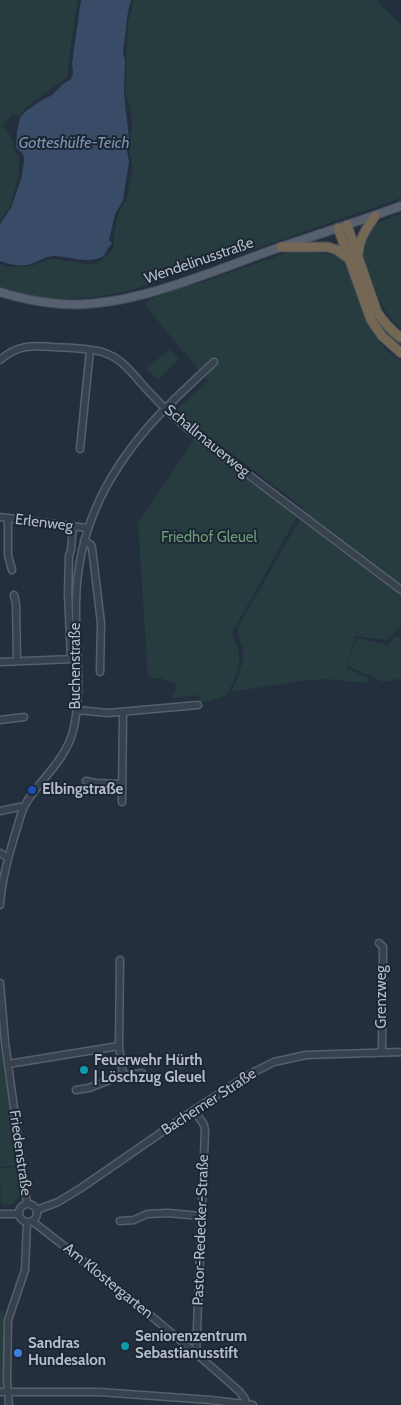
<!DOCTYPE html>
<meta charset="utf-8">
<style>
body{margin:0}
canvas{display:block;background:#242f3e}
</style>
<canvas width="401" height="1405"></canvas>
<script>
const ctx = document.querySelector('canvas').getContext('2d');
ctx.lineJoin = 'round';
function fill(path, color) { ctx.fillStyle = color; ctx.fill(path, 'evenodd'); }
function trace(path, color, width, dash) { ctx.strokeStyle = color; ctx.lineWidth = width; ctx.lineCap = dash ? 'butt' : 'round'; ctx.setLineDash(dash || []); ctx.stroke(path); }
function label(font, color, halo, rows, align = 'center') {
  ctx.font = font + ' Cabin,sans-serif'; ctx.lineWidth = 4; ctx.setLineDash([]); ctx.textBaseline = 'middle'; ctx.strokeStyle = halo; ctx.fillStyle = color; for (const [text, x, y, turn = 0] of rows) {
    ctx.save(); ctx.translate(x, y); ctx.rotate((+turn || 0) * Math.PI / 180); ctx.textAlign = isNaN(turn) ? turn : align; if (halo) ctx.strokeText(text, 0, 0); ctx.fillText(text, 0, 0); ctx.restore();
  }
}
const green = new Path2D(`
 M 0,0 L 78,0 L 71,43 L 67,77 L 25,108 L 20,115 L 12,115 L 3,125 L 13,140 L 13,148 L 18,156 L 19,164 L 18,178 L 10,207 L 0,221 Z
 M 134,0 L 378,0 L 379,3 L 401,25 L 401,198 L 235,256 L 227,249 L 206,256 L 209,265 L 195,268 L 179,269 L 171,274 L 166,279 L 128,291 L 95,297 L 55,299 L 39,297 L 0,287 L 0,264 L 9,267 L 29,267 L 41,262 L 52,259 L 86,264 L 96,264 L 111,252 L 114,245 L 114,237 L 116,222 L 120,209 L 126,201 L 133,169 L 129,149 L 131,139 L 132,120 L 126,92 L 126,56 L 128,25 Z
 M 401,214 L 401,328 C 383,314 379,298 371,278 C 365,262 358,246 370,230 C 377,221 391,218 401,214 Z
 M 311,251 L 336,256 L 344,262 L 371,330 L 385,349 L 401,361 L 401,586 L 300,514 L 304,508 L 175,411 L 208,381 L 144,304 L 160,294 L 209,280 L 289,252 Z
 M 170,349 L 179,359 L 158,379 L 146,369 Z
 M 195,438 L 298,515 L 232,633 C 245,662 239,666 228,694 L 210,701 L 200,702 L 199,695 L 174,698 L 173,697 L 177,685 L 160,678 L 155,679 L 148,676 L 138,523 Z
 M 300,519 L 401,594 L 401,627 L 386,640 L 356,636 L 346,668 L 368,678 L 367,683 L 327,679 L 299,681 L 231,692 C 238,677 246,663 242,646 C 240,639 237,635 238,627 Z
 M 396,636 L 401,637 L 401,678 L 384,682 L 347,666 L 357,638 L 388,645 Z
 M 1,1046 L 17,1165 L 2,1167 L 0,1166 L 0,1047 Z
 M 168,1051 L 185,1052 L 184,1069 L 175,1073 L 169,1065 Z
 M 18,1166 L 21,1194 L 13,1204 L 1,1205 L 0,1169 Z
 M 0,1310 L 3,1311 L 5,1368 L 3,1388 L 0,1388 Z`);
const water = new Path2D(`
 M 81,0 L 131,0 L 128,11 L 123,53 L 125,61 L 124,94 L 129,139 L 127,151 L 129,161 L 123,200 L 115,214 L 109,240 L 112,243 L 107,250 L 104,256 C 84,265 73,256 53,256 C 45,257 38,261 31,264 C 20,267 10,265 0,261 L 0,224 L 11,208 L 22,176 L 24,159 L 23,154 L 16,147 L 17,132 L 20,118 L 25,112 L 39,102 L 52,95 L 63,84 L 71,79 L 73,74 L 72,63 Z`);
const minor = new Path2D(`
 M 0,360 C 17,345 32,345 53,347 C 69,348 87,348 102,352 C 124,358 136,379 151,394 C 164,408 178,421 193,433 L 401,590
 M 80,449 L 90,350
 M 0,517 L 87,528
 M 8,519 L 8,555 L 12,570
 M 84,540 L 91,545 L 92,548 L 101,623 L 100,672
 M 14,595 L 16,604 L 17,661
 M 71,659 L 68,594 L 69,556 L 71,550 L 73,526
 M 0,662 L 73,659
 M 77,710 L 108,713 L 198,705
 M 0,720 L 24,717
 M 86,781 L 95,783 L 122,784
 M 122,802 L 123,712
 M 0,811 L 19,807 L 23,808
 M 0,853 L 8,858
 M 0,905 C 2,878 9,854 17,828 C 20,818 22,808 28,800 C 43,777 66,759 73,731 C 83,692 75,643 76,603 C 77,533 104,478 149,426 C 169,403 192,383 214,362
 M 379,943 L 383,947 L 382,1052
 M 120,960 L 119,1046 L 123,1075
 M 0,983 L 5,1042 L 27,1204
 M 8,1064 L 119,1046
 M 76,1090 L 89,1088 L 123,1075 L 142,1073
 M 194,1110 L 204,1125 L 205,1131 L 196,1353
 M19 1213a9 9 0 1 1 18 0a9 9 0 1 1-18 0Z
 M 37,1210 L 58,1202 L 81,1188 L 194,1110 L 250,1074 L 274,1062 L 306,1055 L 401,1052
 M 0,1214 L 18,1214
 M 32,1221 C 103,1276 173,1332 240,1392 L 245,1399 L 246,1404
 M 120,1221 L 134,1220 L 147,1214 L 168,1213 L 201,1216
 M 0,1392 L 99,1392 L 211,1400 L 253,1405
 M 9,1405 L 7,1379 L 8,1320 L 25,1270 L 27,1222`);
const major = new Path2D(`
 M 0,292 C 19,298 39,302 60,304 C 128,309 208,273 272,250 C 315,235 358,222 401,206`);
const highway = new Path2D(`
 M 347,225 L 377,312 C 384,323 391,330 401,338
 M 338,228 L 371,320 L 382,336 L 401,353
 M 281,247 L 328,247 L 337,250 L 349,259
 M 358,255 C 360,237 365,231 375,216`);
const markers = [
 [32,790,5,"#1a4fb4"],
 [84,1070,5,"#0f9aa8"],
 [125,1346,5,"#0f9aa8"],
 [18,1353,5,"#3f7fe0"]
];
const streetNames = [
 ["Wendelinusstraße",199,261,-19],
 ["Schallmauerweg",207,441,39],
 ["Erlenweg",44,523,7],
 ["Buchenstraße",76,666,-90],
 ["Grenzweg",382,997,-90],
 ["Bachemer Straße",209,1102,-33],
 ["Friedenstraße",20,1153,82],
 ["Pastor-Redecker-Straße",201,1230,-88],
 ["Am Klostergarten",108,1281,39]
];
const parkNames = [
 ["Friedhof Gleuel",209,538]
];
const poiNames = [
 ["Elbingstraße",42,790],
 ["Feuerwehr Hürth",94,1061],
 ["| Löschzug Gleuel",94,1078],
 ["Seniorenzentrum",135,1337],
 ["Sebastianusstift",135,1354],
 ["Sandras",28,1344],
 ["Hundesalon",28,1361]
];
const waterNames = [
 ["Gotteshülfe-Teich",74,143]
];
fill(green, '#263c3f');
fill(water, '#394c67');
trace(minor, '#565f6c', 9);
trace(major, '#414a57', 10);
trace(highway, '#434c59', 11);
trace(minor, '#38414e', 6);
trace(major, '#56606e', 8);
trace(highway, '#746855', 9);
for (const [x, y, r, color] of markers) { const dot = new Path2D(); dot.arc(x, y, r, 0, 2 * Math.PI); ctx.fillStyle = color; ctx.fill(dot); trace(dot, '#1d2633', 2); }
label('15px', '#b4bcc9', '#1d2633', streetNames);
label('15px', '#6b9a76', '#1d2633', parkNames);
label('bold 15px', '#b4bcc9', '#1d2633', poiNames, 'left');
label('italic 16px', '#7c92b1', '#1d2633', waterNames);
</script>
